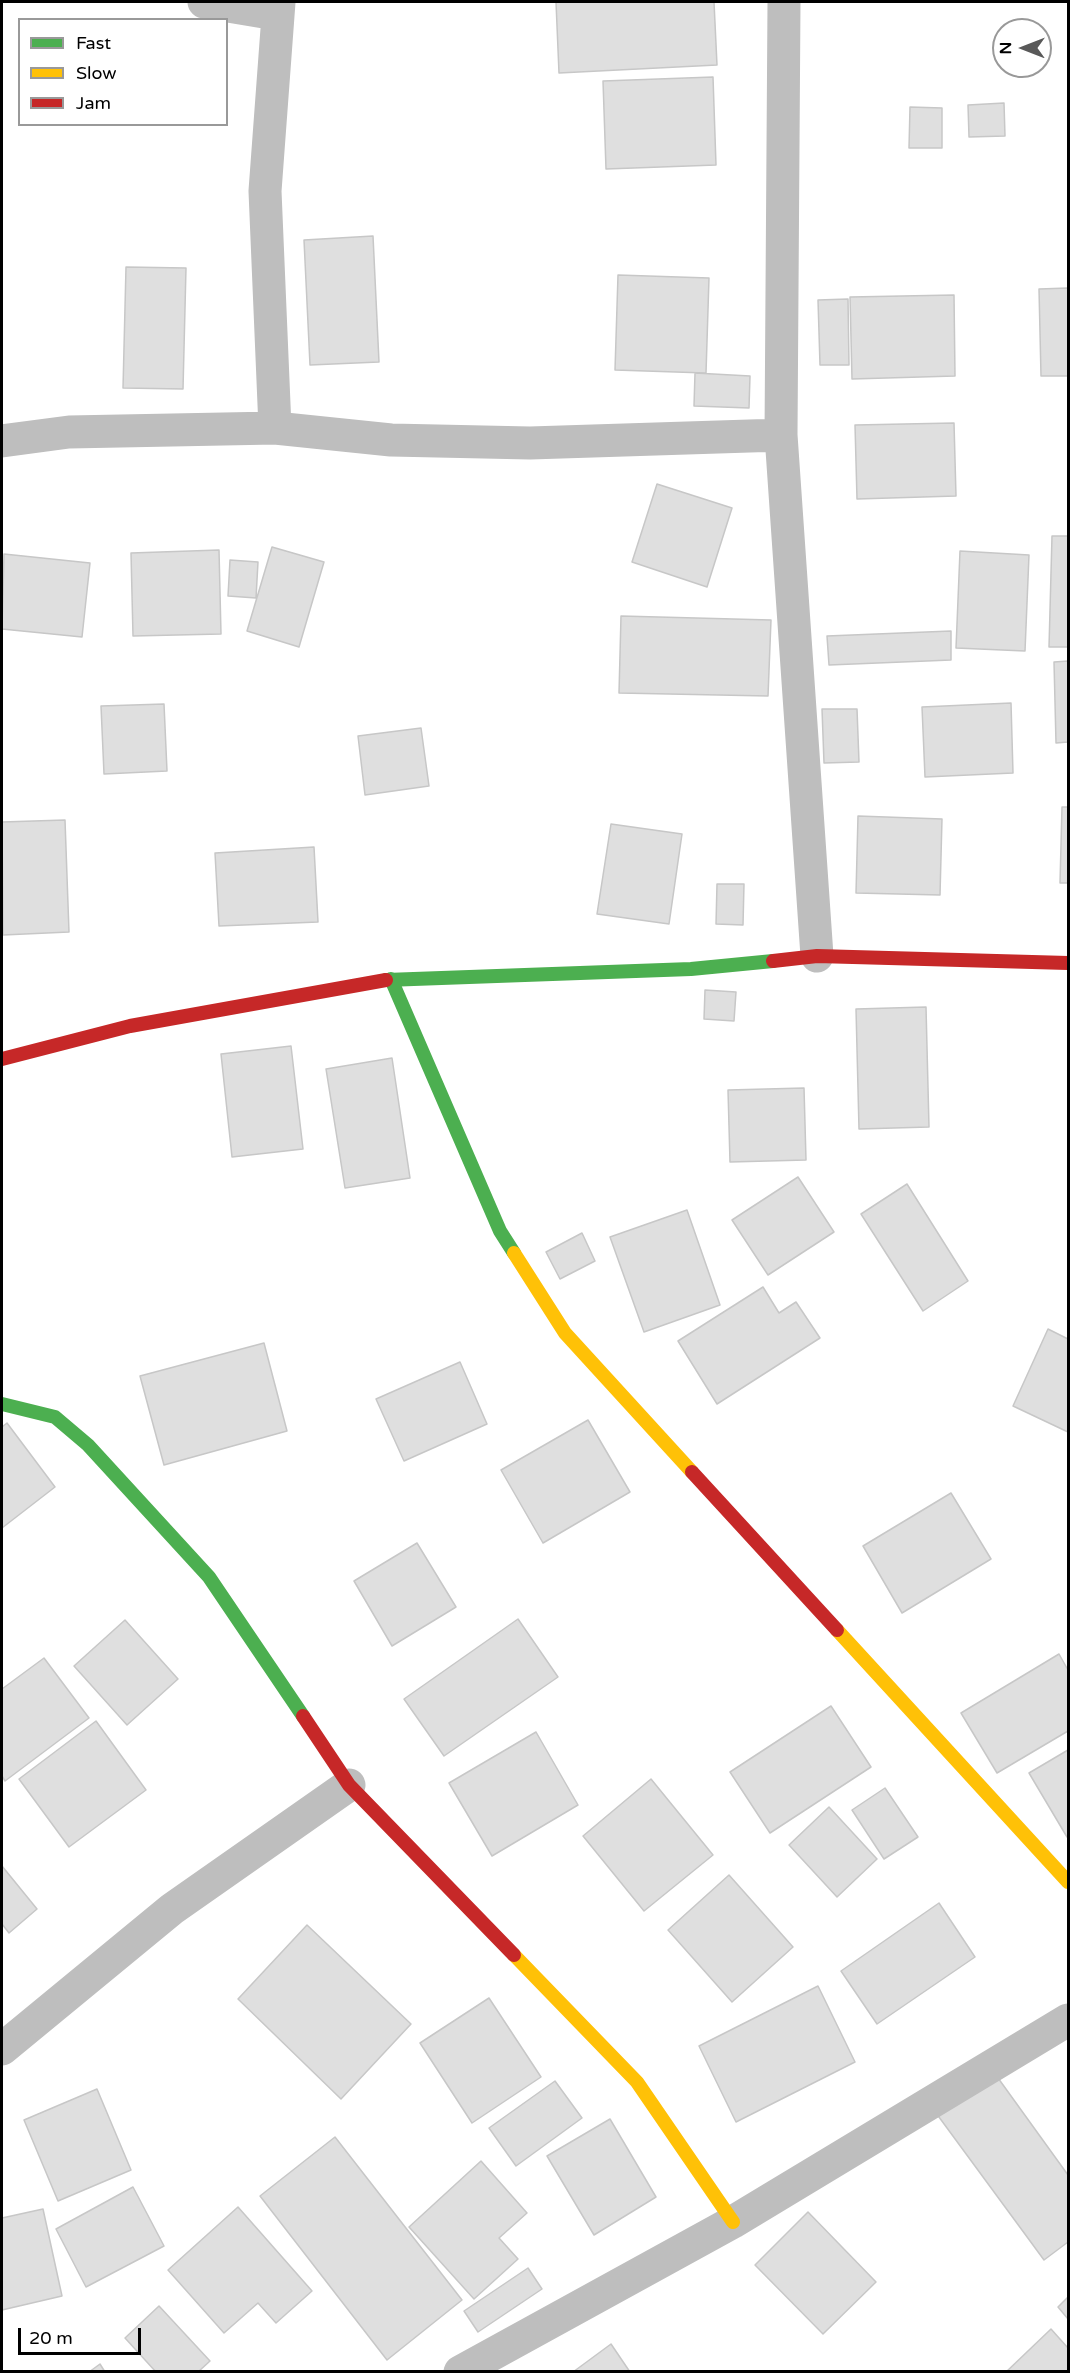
<!DOCTYPE html>
<style>
body{margin:0}
#map{position:relative;width:1070px;height:2373px;overflow:hidden;background:#fff;font-family:"Varela Round",sans-serif}
canvas{display:block}
.frame{position:absolute;inset:0;border:3px solid #000;pointer-events:none}
.legend{position:absolute;left:18px;top:18px;width:210px;height:108px;box-sizing:border-box;background:#fff;border:2px solid #999;margin:0;padding:8px 10px;list-style:none;font-size:18px;color:#000}
.legend li{display:flex;align-items:center;gap:12px;height:30px}
.legend b{width:30px;border:2px solid #999}
.north{position:absolute;left:992px;top:18px;width:60px;height:60px;box-sizing:border-box;background:#fff;border:2px solid #999;border-radius:50%;rotate:270deg;font-size:16px;font-weight:700;line-height:24px;text-align:center;color:#000}
.north::after{content:'';display:block;margin:auto;width:21px;height:27px;background:#595959;clip-path:polygon(50% 0,100% 100%,50% 72%,0 100%)}
.scale{position:absolute;left:18px;top:2328px;width:123px;height:27px;box-sizing:border-box;border:3px solid #000;border-top:0;padding-left:8px;font-size:18px;line-height:21px;white-space:nowrap;color:#000;-webkit-text-stroke:4px #fff;paint-order:stroke}
</style>
<div id="map">
<canvas width="1070" height="2373"></canvas>
<div class="frame"></div>
<ul class="legend">
<li><b style="height:8px;background:#4caf50"></b>Fast</li>
<li><b style="height:8px;background:#ffc107"></b>Slow</li>
<li><b style="height:8px;background:#c62828"></b>Jam</li>
</ul>
<div class="north">N</div>
<div class="scale">20 m</div>
</div>
<script>
const ctx = document.querySelector('canvas').getContext('2d');
ctx.lineJoin = 'round';
function fill(path, color) { ctx.fillStyle = color; ctx.fill(path, 'evenodd'); }
function trace(path, color, width, dash) { ctx.strokeStyle = color; ctx.lineWidth = width; ctx.lineCap = dash ? 'butt' : 'round'; ctx.setLineDash(dash || []); ctx.stroke(path); }
const building = new Path2D(`
 M 556,2 L 714,2 L 717,65 L 559,73 Z
 M 713,77 L 716,165 L 606,169 L 603,81 Z
 M 1004,103 L 1005,136 L 969,137 L 968,105 Z
 M 910,107 L 942,108 L 942,148 L 909,148 Z
 M 373,236 L 379,362 L 310,365 L 304,240 Z
 M 126,267 L 186,268 L 183,389 L 123,388 Z
 M 618,275 L 709,278 L 706,373 L 615,370 Z
 M 1068,288 L 1068,376 L 1041,376 L 1039,289 Z
 M 954,295 L 955,376 L 852,379 L 850,297 Z
 M 848,299 L 849,365 L 820,365 L 818,300 Z
 M 695,373 L 750,376 L 749,408 L 694,406 Z
 M 954,423 L 956,496 L 857,499 L 855,425 Z
 M 657,484 L 732,508 L 707,587 L 632,562 Z
 M 1052,536 L 1068,536 L 1068,647 L 1049,647 Z
 M 272,547 L 324,562 L 299,647 L 247,631 Z
 M 219,550 L 221,634 L 133,636 L 131,553 Z
 M 960,551 L 1029,555 L 1025,651 L 956,648 Z
 M 4,554 L 90,563 L 82,637 L 2,629 Z
 M 230,560 L 258,562 L 256,598 L 228,596 Z
 M 621,616 L 771,620 L 768,696 L 619,693 Z
 M 951,631 L 951,660 L 829,665 L 827,636 Z
 M 1068,661 L 1068,742 L 1056,743 L 1054,662 Z
 M 1011,703 L 1013,773 L 925,777 L 922,707 Z
 M 164,704 L 167,771 L 104,774 L 101,706 Z
 M 822,709 L 857,709 L 859,762 L 824,763 Z
 M 421,728 L 429,786 L 365,795 L 358,736 Z
 M 1062,807 L 1068,807 L 1068,883 L 1060,883 Z
 M 858,816 L 942,819 L 940,895 L 856,893 Z
 M 65,820 L 69,932 L 3,935 L 2,822 Z
 M 611,824 L 682,834 L 669,924 L 597,914 Z
 M 314,847 L 318,922 L 219,926 L 215,853 Z
 M 717,884 L 744,884 L 743,925 L 716,924 Z
 M 705,990 L 736,992 L 734,1021 L 704,1019 Z
 M 926,1007 L 929,1127 L 859,1129 L 856,1009 Z
 M 291,1046 L 303,1149 L 232,1157 L 221,1054 Z
 M 392,1058 L 410,1178 L 345,1188 L 326,1069 Z
 M 804,1088 L 806,1160 L 730,1162 L 728,1090 Z
 M 798,1177 L 834,1232 L 768,1275 L 732,1220 Z
 M 907,1184 L 968,1281 L 923,1311 L 861,1214 Z
 M 687,1210 L 720,1305 L 644,1332 L 610,1237 Z
 M 582,1233 L 595,1261 L 560,1279 L 546,1252 Z
 M 763,1287 L 779,1313 L 796,1302 L 820,1338 L 717,1404 L 678,1341 Z
 M 1048,1329 L 1068,1339 L 1068,1432 L 1013,1406 Z
 M 264,1343 L 287,1431 L 164,1465 L 140,1376 Z
 M 460,1362 L 487,1424 L 404,1461 L 376,1399 Z
 M 588,1420 L 630,1492 L 543,1543 L 501,1470 Z
 M 7,1423 L 55,1487 L 2,1528 L 2,1427 Z
 M 951,1493 L 991,1559 L 902,1613 L 863,1546 Z
 M 417,1543 L 456,1607 L 392,1646 L 354,1581 Z
 M 518,1619 L 558,1677 L 444,1756 L 404,1699 Z
 M 125,1620 L 178,1679 L 127,1725 L 74,1666 Z
 M 1059,1654 L 1068,1670 L 1068,1731 L 997,1773 L 961,1713 Z
 M 44,1658 L 89,1718 L 5,1781 L 2,1776 L 2,1689 Z
 M 831,1706 L 871,1767 L 770,1833 L 730,1772 Z
 M 96,1721 L 146,1790 L 69,1847 L 19,1779 Z
 M 536,1732 L 578,1805 L 492,1856 L 449,1783 Z
 M 1068,1750 L 1068,1836 L 1067,1837 L 1029,1773 Z
 M 651,1779 L 713,1855 L 644,1911 L 583,1836 Z
 M 885,1788 L 918,1837 L 884,1859 L 852,1810 Z
 M 829,1807 L 877,1859 L 837,1897 L 789,1845 Z
 M 2,1866 L 37,1909 L 9,1933 L 2,1924 Z
 M 729,1875 L 793,1947 L 732,2002 L 668,1930 Z
 M 939,1903 L 975,1957 L 877,2024 L 841,1971 Z
 M 307,1925 L 411,2024 L 341,2099 L 238,1999 Z
 M 818,1986 L 855,2062 L 736,2122 L 699,2046 Z
 M 489,1998 L 541,2077 L 472,2123 L 420,2043 Z
 M 993,2071 L 1068,2175 L 1068,2242 L 1044,2260 L 936,2113 Z
 M 555,2081 L 582,2118 L 516,2166 L 489,2128 Z
 M 97,2089 L 131,2170 L 58,2201 L 24,2120 Z
 M 610,2119 L 656,2197 L 594,2235 L 547,2156 Z
 M 335,2137 L 462,2300 L 387,2360 L 260,2196 Z
 M 481,2161 L 527,2213 L 499,2238 L 518,2259 L 474,2299 L 409,2227 Z
 M 133,2187 L 164,2246 L 86,2287 L 56,2229 Z
 M 238,2207 L 312,2291 L 276,2323 L 258,2303 L 224,2333 L 168,2270 Z
 M 43,2209 L 62,2296 L 2,2310 L 2,2218 Z
 M 808,2212 L 876,2282 L 823,2334 L 755,2265 Z
 M 528,2268 L 542,2289 L 478,2332 L 464,2311 Z
 M 1068,2297 L 1068,2319 L 1058,2307 Z
 M 159,2306 L 210,2361 L 198,2372 L 156,2372 L 125,2338 Z
 M 1051,2329 L 1068,2348 L 1068,2372 L 1006,2372 Z
 M 611,2344 L 630,2372 L 573,2372 Z
 M 100,2364 L 105,2372 L 89,2372 Z`);
const street = new Path2D(`
 M 204,2 L 276,14
 M 784,2 L 781,435 L 817,956
 M 275,428 L 265,191 L 279,2
 M 2,441 L 69,432 L 275,428 L 391,440 L 530,443 L 781,435
 M 2,2049 L 172,1909 L 349,1785
 M 460,2372 L 733,2222 L 1068,2020`);
const fast = new Path2D(`
 M 391,979 L 500,1231 L 514,1253
 M 386,980 L 691,969 L 773,961
 M 2,1404 L 55,1417 L 88,1445 L 209,1577 L 303,1716`);
const slow = new Path2D(`
 M 514,1253 L 565,1333 L 692,1472
 M 837,1630 L 1068,1882
 M 514,1955 L 637,2082 L 733,2222`);
const jam = new Path2D(`
 M 773,961 L 817,956 L 1068,963
 M 2,1059 L 130,1026 L 386,980
 M 692,1472 L 837,1630
 M 303,1716 L 349,1785 L 514,1955`);
fill(building, '#dfdfdf');
trace(building, '#c7c7c7', 1.5);
trace(street, '#bebebe', 33);
trace(fast, '#4caf50', 14);
trace(slow, '#ffc107', 14);
trace(jam, '#c62828', 14);
</script>
